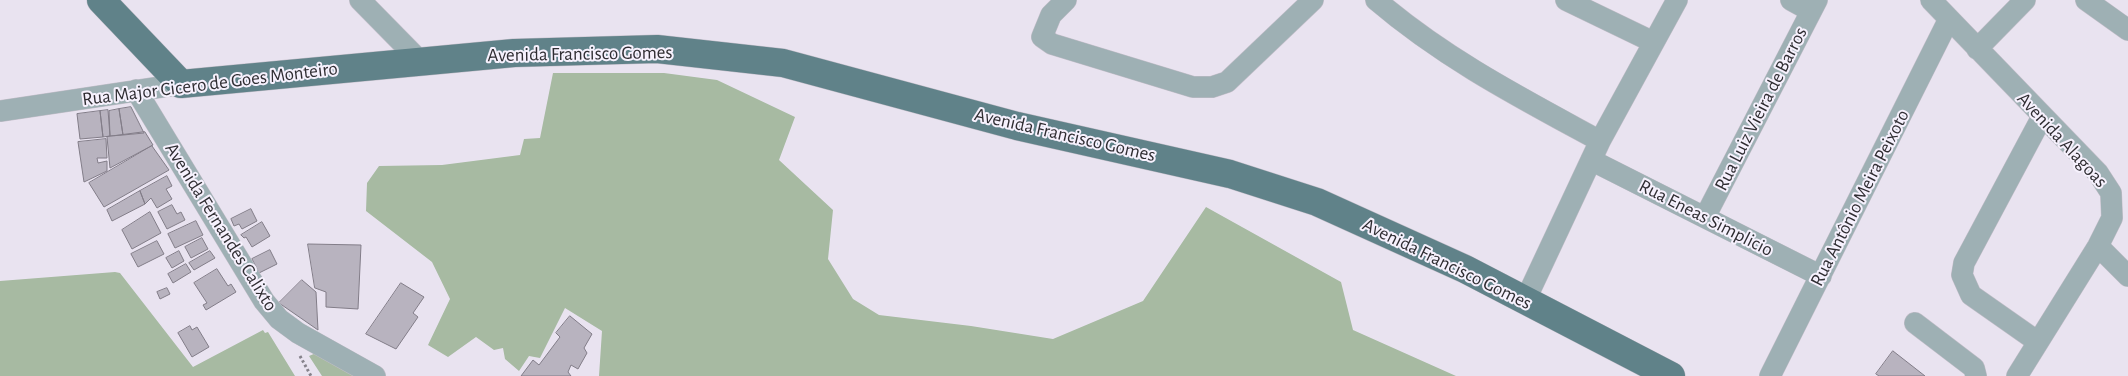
<!DOCTYPE html>
<meta charset="utf-8">
<style>
body{margin:0}
canvas{display:block;background:#e9e3f0}
</style>
<canvas width="2128" height="376"></canvas>
<script>
const ctx = document.querySelector('canvas').getContext('2d');
ctx.lineJoin = 'round';
function fill(path, color) { ctx.fillStyle = color; ctx.fill(path, 'evenodd'); }
function trace(path, color, width, dash) { ctx.strokeStyle = color; ctx.lineWidth = width; ctx.lineCap = dash ? 'butt' : 'round'; ctx.setLineDash(dash || []); ctx.stroke(path); }
function label(font, color, halo, rows, align = 'center') {
  ctx.font = font + ' "Alegreya Sans",sans-serif'; ctx.lineWidth = 4; ctx.setLineDash([]); ctx.textBaseline = 'middle'; ctx.strokeStyle = halo; ctx.fillStyle = color; for (const [text, x, y, turn = 0] of rows) {
    ctx.save(); ctx.translate(x, y); ctx.rotate((+turn || 0) * Math.PI / 180); ctx.textAlign = isNaN(turn) ? turn : align; if (halo) ctx.strokeText(text, 0, 0); ctx.fillText(text, 0, 0); ctx.restore();
  }
}
const green = new Path2D(`
 M 553,73 L 664,73 L 717,80 L 795,117 L 779,160 L 833,210 L 828,259 L 853,299 L 879,315 L 971,326 L 1053,339 L 1143,301 L 1206,207 L 1341,282 L 1353,330 L 1456,376 L 599,376 L 602,331 L 565,308 L 540,358 L 529,356 L 519,371 L 505,359 L 503,348 L 494,350 L 476,337 L 448,357 L 428,345 L 450,299 L 432,262 L 366,211 L 367,183 L 379,166 L 442,165 L 520,155 L 524,139 L 540,138 Z
 M 115,272 L 120,273 L 193,367 L 263,330 L 265,333 L 268,332 L 295,376 L 0,376 L 0,281 Z
 M 316,353 L 356,376 L 322,376 L 309,356 Z`);
const building = new Path2D(`
 M 131,107 L 144,133 L 123,135 L 119,109 Z
 M 119,109 L 123,135 L 110,136 L 109,111 Z
 M 108,110 L 110,136 L 103,137 L 100,111 Z
 M 100,111 L 103,137 L 80,139 L 77,114 Z
 M 145,132 L 153,145 L 110,168 L 107,137 Z
 M 106,139 L 107,158 L 97,158 L 98,163 L 107,161 L 107,171 L 84,182 L 78,142 Z
 M 152,146 L 169,170 L 104,207 L 89,183 Z
 M 167,176 L 172,186 L 166,189 L 172,199 L 157,208 L 151,198 L 145,204 L 140,191 Z
 M 140,191 L 145,204 L 112,221 L 107,210 Z
 M 172,205 L 177,214 L 181,212 L 185,220 L 167,229 L 158,212 Z
 M 251,209 L 257,221 L 242,229 L 239,224 L 234,226 L 231,219 Z
 M 150,212 L 161,233 L 132,249 L 122,230 Z
 M 196,221 L 203,235 L 175,248 L 168,234 Z
 M 262,222 L 270,236 L 252,247 L 246,237 L 244,238 L 241,235 Z
 M 202,238 L 208,249 L 191,258 L 185,247 Z
 M 157,241 L 164,254 L 138,267 L 131,254 Z
 M 308,244 L 361,245 L 358,309 L 326,307 L 326,292 L 315,288 Z
 M 270,250 L 277,264 L 259,273 L 252,259 Z
 M 179,251 L 184,261 L 172,268 L 166,258 Z
 M 210,251 L 215,258 L 194,270 L 189,263 Z
 M 186,264 L 191,272 L 173,283 L 168,274 Z
 M 217,269 L 228,286 L 231,284 L 236,292 L 206,310 L 203,305 L 207,303 L 194,283 Z
 M 302,280 L 316,292 L 318,330 L 279,303 Z
 M 401,283 L 424,297 L 413,313 L 418,317 L 396,349 L 366,334 Z
 M 167,288 L 170,294 L 160,299 L 157,292 Z
 M 570,316 L 592,334 L 584,348 L 587,353 L 578,369 L 571,365 L 568,372 L 571,376 L 521,376 L 533,360 L 539,365 L 560,337 L 556,333 Z
 M 190,326 L 192,330 L 197,327 L 209,347 L 192,357 L 178,333 Z
 M 1893,351 L 1925,376 L 1879,376 L 1876,374 Z`);
const path = new Path2D(`
 M 300,356 L 311,376`);
const minor = new Path2D(`
 M 360,0 L 420,61
 M 1066,0 L 1051,15 L 1042,37 L 1052,44 L 1193,87 L 1212,87 L 1227,82 L 1313,0
 M 1376,0 C 1445,59 1521,98 1600,141
 M 1566,0 L 1653,42
 M 1791,0 L 1811,11
 M 1931,0 L 2098,173 L 2111,193 L 2112,218 L 2098,246 L 2017,376
 M 2086,0 L 2128,30
 M 1977,49 L 2025,0
 M 136,90 L 264,301 L 279,319 L 298,333 L 375,376
 M 0,111 L 181,84
 M 1591,160 L 1821,276
 M 1705,217 L 1817,0
 M 2098,246 L 2128,276
 M 1525,301 L 1600,141 L 1677,0
 M 1915,323 L 1974,368 L 1976,376
 M 2038,342 L 1971,295 L 1962,275 L 1964,263 L 2042,117
 M 1770,376 L 1949,19`);
const major = new Path2D(`
 M 101,0 L 181,84 L 514,53 L 657,49 L 783,63 L 1017,126 L 1230,174 L 1317,202 L 1465,269 L 1671,376`);
const streetNames = [
 ["Avenida Francisco Gomes",580,54,-1],
 ["Rua Major Cicero de Goes Monteiro",210,84,-7],
 ["Rua Luiz Vieira de Barros",1761,109,-63],
 ["Avenida Francisco Gomes",1065,135,13],
 ["Avenida Alagoas",2062,140,47],
 ["Rua Antônio Meira Peixoto",1860,198,-63],
 ["Rua Eneas Simplicio",1706,218,27],
 ["Avenida Fernandes Calixto",221,227,58],
 ["Avenida Francisco Gomes",1447,264,26]
];
fill(green, '#a7baa2');
fill(building, '#b8b3bf');
trace(building, '#827d88', 1);
trace(minor, '#c4bfca', 22);
trace(major, '#c4bfca', 29);
trace(path, '#86828b', 3, [2.5, 2.5]);
trace(minor, '#9eb0b4', 21);
trace(major, '#608289', 28);
label('19px', '#2f2d32', '#f6f1fd', streetNames);
</script>
